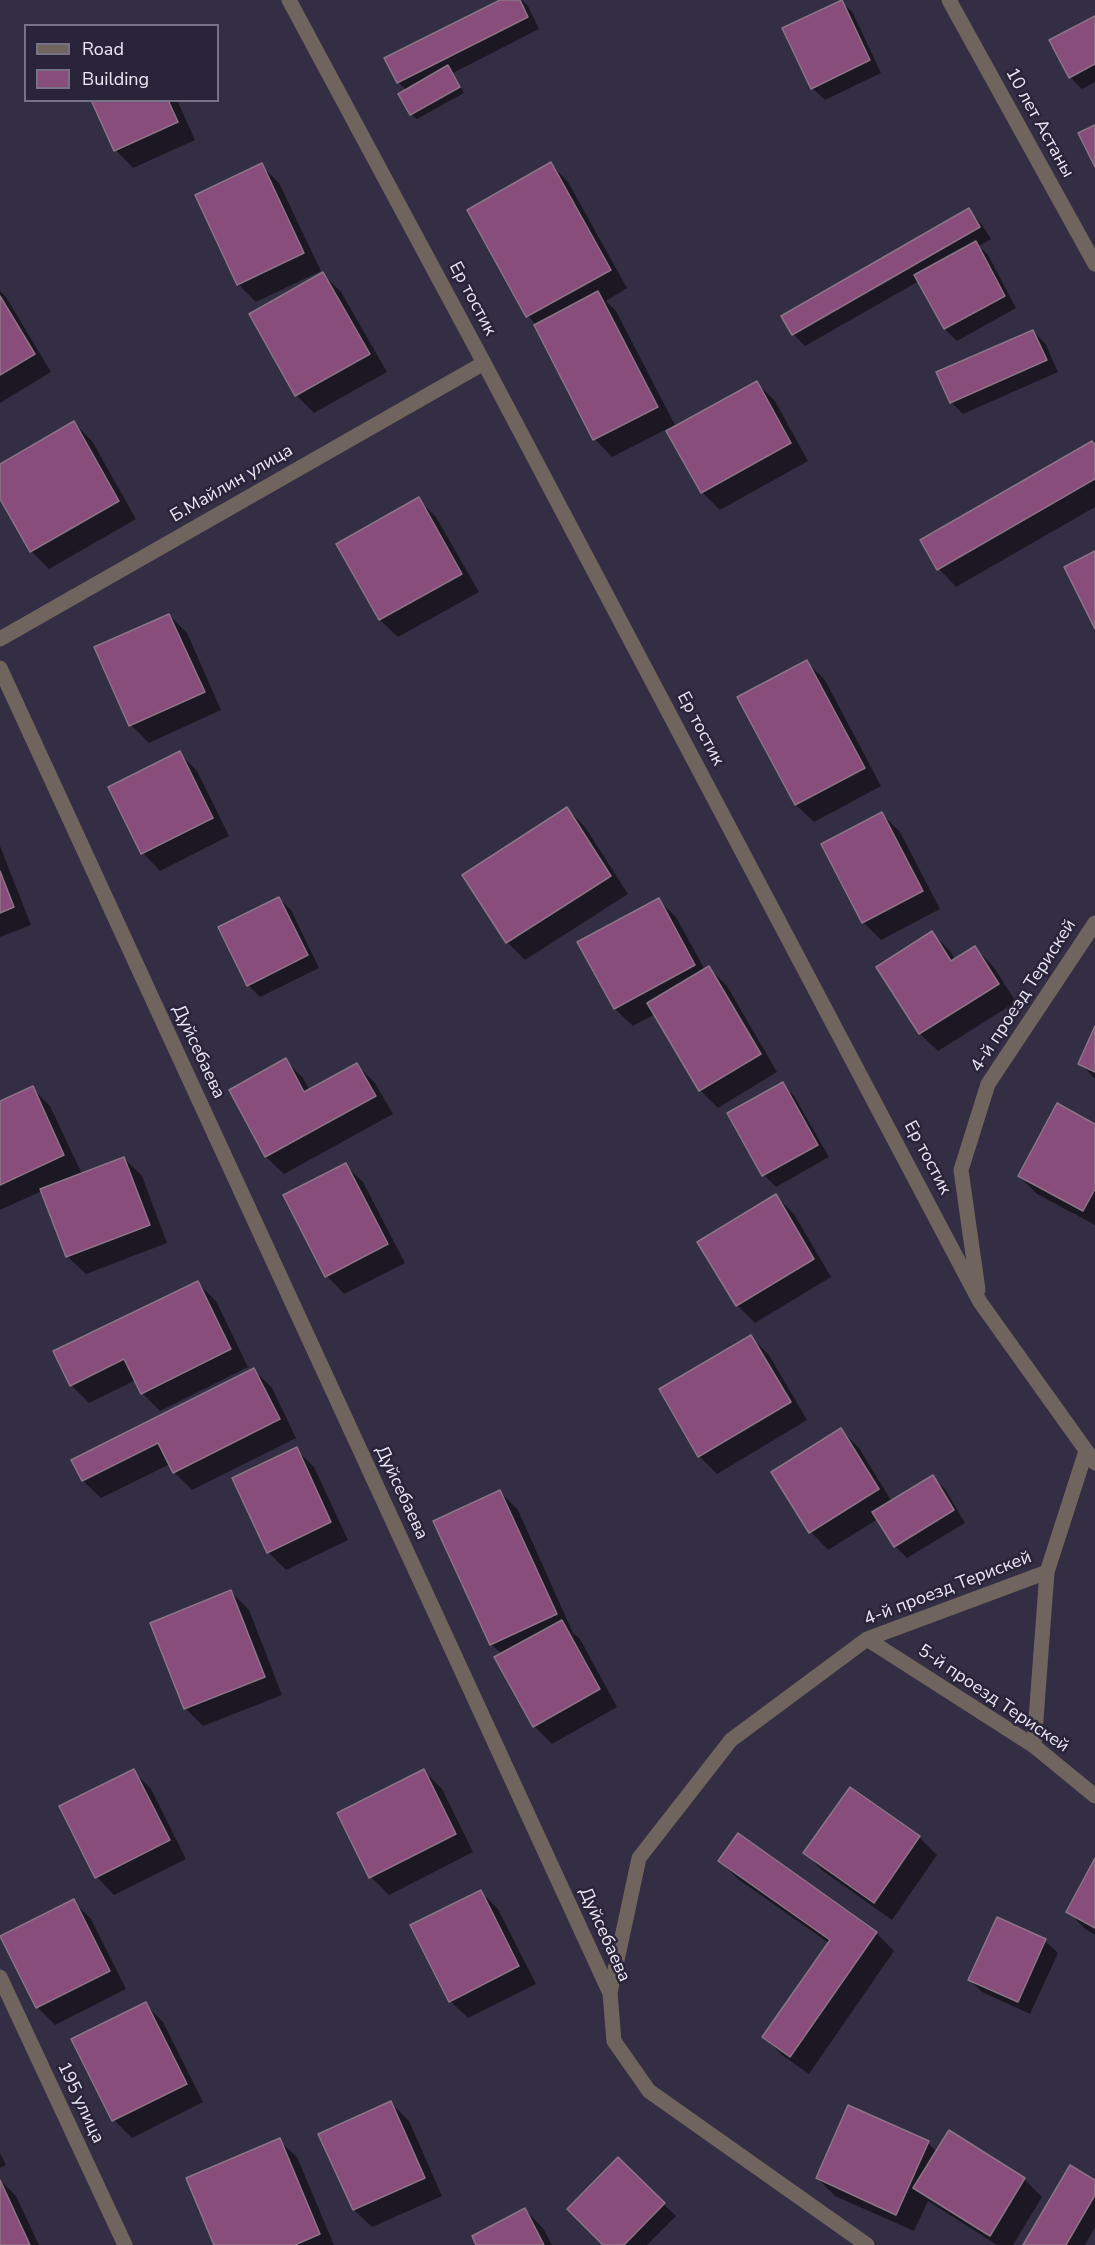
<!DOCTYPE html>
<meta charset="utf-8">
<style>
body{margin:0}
#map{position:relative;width:1095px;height:2245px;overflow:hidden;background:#342e44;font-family:"Nunito Sans",sans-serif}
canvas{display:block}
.legend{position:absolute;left:24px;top:24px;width:195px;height:78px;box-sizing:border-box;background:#2a243a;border:2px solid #777285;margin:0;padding:8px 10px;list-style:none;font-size:18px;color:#ebe8f6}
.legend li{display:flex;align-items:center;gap:12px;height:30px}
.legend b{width:30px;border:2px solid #777285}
</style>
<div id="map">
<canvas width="1095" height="2245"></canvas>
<ul class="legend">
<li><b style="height:8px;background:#70655e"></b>Road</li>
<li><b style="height:16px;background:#884d7a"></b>Building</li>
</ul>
</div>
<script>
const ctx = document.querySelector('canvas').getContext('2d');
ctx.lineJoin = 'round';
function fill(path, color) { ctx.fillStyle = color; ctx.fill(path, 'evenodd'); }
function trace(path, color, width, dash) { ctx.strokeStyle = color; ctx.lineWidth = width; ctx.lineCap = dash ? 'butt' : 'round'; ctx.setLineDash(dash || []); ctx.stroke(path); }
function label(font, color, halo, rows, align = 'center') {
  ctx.font = font + ' "Nunito Sans",sans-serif'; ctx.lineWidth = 5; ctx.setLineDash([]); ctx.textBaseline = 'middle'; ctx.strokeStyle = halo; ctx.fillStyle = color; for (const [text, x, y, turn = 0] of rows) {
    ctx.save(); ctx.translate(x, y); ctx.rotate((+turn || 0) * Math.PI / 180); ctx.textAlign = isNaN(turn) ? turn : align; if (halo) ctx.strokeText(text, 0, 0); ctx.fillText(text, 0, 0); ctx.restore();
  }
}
const shadow = new Path2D(`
 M 503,0 L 522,0 L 528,6 L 539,29 L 453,73 L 464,93 L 417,119 L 411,114 L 407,91 L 398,82 Z
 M 841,1 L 853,13 L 881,73 L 825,100 L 812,88 Z
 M 1095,17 L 1095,82 L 1082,89 L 1070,77 Z
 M 93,100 L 177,100 L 195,140 L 133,168 L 116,150 Z
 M 551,164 L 568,182 L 627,288 L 606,301 L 616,311 L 675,425 L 612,457 L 595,439 L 536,325 L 528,316 L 469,210 Z
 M 261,165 L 279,183 L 321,271 L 256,302 L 238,284 Z
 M 968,209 L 980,222 L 991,239 L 979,246 L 988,255 L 1016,308 L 957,341 L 945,329 L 919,281 L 805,346 L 793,334 Z
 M 323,274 L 341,292 L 387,372 L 314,413 L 296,395 L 251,314 Z
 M 0,291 L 6,297 L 51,372 L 0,403 Z
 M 1033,331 L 1045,343 L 1058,372 L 963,414 L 951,402 Z
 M 757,383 L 775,401 L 808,461 L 720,510 L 702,492 L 668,432 Z
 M 74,423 L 92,441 L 136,519 L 49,569 L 31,551 L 0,496 L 0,466 Z
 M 1095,445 L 1095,507 L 956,587 L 939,569 L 922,541 Z
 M 418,499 L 436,517 L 479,592 L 398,637 L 380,620 L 338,544 Z
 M 169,615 L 187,633 L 221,710 L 149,743 L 131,725 Z
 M 807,662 L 825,680 L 881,786 L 814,822 L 796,805 L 739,698 Z
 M 179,753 L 197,771 L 229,836 L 160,871 L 143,853 Z
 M 567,809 L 585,827 L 628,894 L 525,960 L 507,942 L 464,875 Z
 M 882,814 L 900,832 L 940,909 L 881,940 L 863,922 Z
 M 0,846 L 31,925 L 0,937 Z
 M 278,898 L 291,910 L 319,968 L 260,997 L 248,985 Z
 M 658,900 L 676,917 L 705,970 L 709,968 L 727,986 L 777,1072 L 718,1108 L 700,1090 L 655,1014 L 633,1026 L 615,1009 L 579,943 Z
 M 932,933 L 950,951 L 955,960 L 975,948 L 993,966 L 1016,1002 L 938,1051 L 920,1034 L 878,967 Z
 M 1095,1030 L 1095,1079 L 1080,1063 Z
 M 285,1060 L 303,1078 L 310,1091 L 357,1065 L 375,1083 L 393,1114 L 284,1174 L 266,1157 L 231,1091 Z
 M 782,1084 L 794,1096 L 829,1157 L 776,1187 L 764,1175 Z
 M 32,1088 L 50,1106 L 82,1174 L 124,1158 L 142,1176 L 167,1243 L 86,1274 L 68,1257 L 42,1191 L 0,1210 L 0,1103 Z
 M 1095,1126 L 1095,1225 L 1037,1194 L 1019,1176 Z
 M 345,1165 L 363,1182 L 405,1263 L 344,1294 L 327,1276 Z
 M 776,1196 L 794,1214 L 831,1277 L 755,1323 L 737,1305 Z
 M 198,1283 L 216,1301 L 248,1367 L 160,1411 L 142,1393 L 136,1380 L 89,1403 L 71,1385 Z
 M 751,1337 L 769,1355 L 807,1420 L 717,1474 L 699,1456 Z
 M 254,1370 L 272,1388 L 296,1438 L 192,1490 L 174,1472 L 170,1464 L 101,1498 L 83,1481 L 73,1460 Z
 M 841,1430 L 859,1448 L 892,1502 L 933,1477 L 945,1489 L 965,1523 L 907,1558 L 895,1546 L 878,1519 L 828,1550 L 811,1532 L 773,1472 Z
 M 296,1449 L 314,1467 L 348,1540 L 286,1570 L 268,1552 Z
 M 500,1492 L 518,1510 L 573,1633 L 580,1639 L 617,1707 L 552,1744 L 534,1726 L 502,1654 L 491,1644 Z
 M 231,1592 L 249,1610 L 282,1695 L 203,1726 L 185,1708 Z
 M 133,1771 L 151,1789 L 186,1859 L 114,1895 L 97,1877 Z
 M 424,1771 L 442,1789 L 473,1852 L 389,1895 L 371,1877 L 339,1814 Z
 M 739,1836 L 876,1933 L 894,1951 L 809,2074 L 782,2055 L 764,2037 L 830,1944 L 738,1879 L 720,1861 Z
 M 919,1837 L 937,1855 L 892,1920 L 823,1871 L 805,1853 Z
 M 1095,1862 L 1095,1935 L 1085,1929 L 1068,1911 Z
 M 480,1891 L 498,1909 L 536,1984 L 468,2018 L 450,2001 Z
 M 73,1901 L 91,1919 L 126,1989 L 55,2025 L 37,2007 Z
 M 997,1919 L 1045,1941 L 1058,1953 L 1030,2014 L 982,1992 L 970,1980 Z
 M 145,2004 L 163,2022 L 203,2102 L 132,2138 L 114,2120 Z
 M 391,2103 L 409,2121 L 442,2196 L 372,2227 L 354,2210 Z
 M 279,2140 L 297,2157 L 334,2245 L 216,2245 Z
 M 928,2143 L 937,2152 L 1024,2179 L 1042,2197 L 1013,2245 L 997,2245 L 928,2201 L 914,2231 L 835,2196 L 817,2178 Z
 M 0,2153 L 6,2165 L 0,2168 Z
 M 618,2159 L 676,2216 L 647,2245 L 605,2245 Z
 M 0,2180 L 16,2196 L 39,2245 L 0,2245 Z
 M 1095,2181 L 1095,2227 L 1085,2245 L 1025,2245 Z
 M 525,2210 L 543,2228 L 552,2245 L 478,2245 Z`);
const building = new Path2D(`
 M 500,0 L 520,0 L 528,17 L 397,83 L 384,58 Z
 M 842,0 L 870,60 L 811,89 L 782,28 Z
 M 1095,16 L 1095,64 L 1069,78 L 1049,40 Z
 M 448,65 L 460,87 L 410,115 L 398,94 Z
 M 91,100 L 168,100 L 178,122 L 114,151 Z
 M 1095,125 L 1095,167 L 1078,133 Z
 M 551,162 L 611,270 L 526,317 L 467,210 Z
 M 262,163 L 304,253 L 237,285 L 195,195 Z
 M 969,208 L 980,227 L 792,335 L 781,316 Z
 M 976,241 L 1005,296 L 944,329 L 914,275 Z
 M 323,272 L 370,354 L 295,396 L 249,314 Z
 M 598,291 L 658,407 L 593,440 L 534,325 Z
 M 0,296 L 35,354 L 0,375 Z
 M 1033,330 L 1047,360 L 950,403 L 936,372 Z
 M 757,381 L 791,443 L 701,493 L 666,431 Z
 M 74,421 L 119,501 L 30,552 L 0,499 L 0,464 Z
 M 1092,441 L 1095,445 L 1095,479 L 937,570 L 920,540 Z
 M 419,497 L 462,574 L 379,620 L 336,544 Z
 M 1095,551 L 1095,629 L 1064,567 Z
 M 169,614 L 205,692 L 129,726 L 94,647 Z
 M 807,660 L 865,768 L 795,805 L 737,697 Z
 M 180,751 L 213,818 L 141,854 L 108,787 Z
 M 567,807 L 611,876 L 506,943 L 462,875 Z
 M 882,812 L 923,891 L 862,923 L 821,844 Z
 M 0,871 L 14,907 L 0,913 Z
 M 279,897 L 308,955 L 247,986 L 218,927 Z
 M 659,898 L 695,965 L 614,1009 L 577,942 Z
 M 932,931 L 951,961 L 975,946 L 999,984 L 919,1034 L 876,967 Z
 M 709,966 L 761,1054 L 699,1091 L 647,1003 Z
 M 1095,1026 L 1095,1072 L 1078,1064 Z
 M 286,1058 L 304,1092 L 357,1063 L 376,1096 L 265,1157 L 229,1090 Z
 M 783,1082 L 818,1145 L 762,1176 L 727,1113 Z
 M 33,1086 L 64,1155 L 0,1185 L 0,1101 Z
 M 1057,1103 L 1095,1124 L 1095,1189 L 1083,1211 L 1018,1176 Z
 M 124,1157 L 150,1225 L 66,1257 L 40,1189 Z
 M 346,1163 L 388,1244 L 325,1277 L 283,1195 Z
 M 776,1194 L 814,1259 L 736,1306 L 697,1242 Z
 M 198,1281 L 231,1349 L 141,1394 L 124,1359 L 70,1386 L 53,1351 Z
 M 751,1335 L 791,1402 L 698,1457 L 659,1389 Z
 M 254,1368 L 280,1419 L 173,1473 L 158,1443 L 82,1481 L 71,1460 Z
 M 841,1428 L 879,1489 L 809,1533 L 771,1472 Z
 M 297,1447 L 331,1522 L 267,1553 L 232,1478 Z
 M 933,1475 L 954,1510 L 894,1547 L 872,1512 Z
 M 500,1490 L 557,1614 L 490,1645 L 433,1521 Z
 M 231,1590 L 265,1677 L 184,1709 L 150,1623 Z
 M 562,1620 L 600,1689 L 533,1727 L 494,1657 Z
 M 134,1769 L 170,1840 L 95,1878 L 59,1806 Z
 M 424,1769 L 456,1834 L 369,1878 L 337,1813 Z
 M 850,1787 L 920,1836 L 874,1903 L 803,1853 Z
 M 738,1833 L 877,1932 L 790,2057 L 762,2037 L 830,1940 L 718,1861 Z
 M 1095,1858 L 1095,1928 L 1066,1912 Z
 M 481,1890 L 519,1966 L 449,2002 L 410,1925 Z
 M 74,1899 L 110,1971 L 36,2008 L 0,1936 Z
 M 997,1917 L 1046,1939 L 1018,2002 L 968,1980 Z
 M 146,2002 L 187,2084 L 112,2121 L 71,2039 Z
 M 391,2101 L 425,2178 L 353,2210 L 318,2134 Z
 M 848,2105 L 929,2141 L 896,2215 L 816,2178 Z
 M 949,2130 L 1025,2178 L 990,2236 L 913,2188 Z
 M 280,2138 L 320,2234 L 295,2245 L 214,2245 L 186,2178 Z
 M 618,2157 L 665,2203 L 624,2245 L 603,2245 L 567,2209 Z
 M 1070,2165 L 1095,2180 L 1095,2195 L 1066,2245 L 1023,2245 Z
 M 0,2180 L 30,2245 L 0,2245 Z
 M 525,2208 L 544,2245 L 476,2245 L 472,2236 Z`);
const minor = new Path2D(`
 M 289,0 L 484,363 L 980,1302 L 1095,1463
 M 949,0 L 1095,264
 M 0,639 L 484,363
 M 0,668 L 610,1993 L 614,2041 L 649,2091 L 867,2245
 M 978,1290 L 961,1170 L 988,1084 L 1095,923
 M 867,1639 L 1034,1746 L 1095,1796
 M 1034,1746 L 1047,1572
 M 0,1977 L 125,2245
 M 610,1993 L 639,1858 L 731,1740 L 867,1639 L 1047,1572 L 1086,1451`);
const streetNames = [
 ["10 лет Астаны",1039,123,61],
 ["Ер тостик",472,299,62],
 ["Б.Майлин улица",232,484,-30],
 ["Ер тостик",700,729,62],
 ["4-й проезд Терискей",1024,996,-57],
 ["Дуйсебаева",198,1052,65],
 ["Ер тостик",927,1158,62],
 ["Дуйсебаева",401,1493,65],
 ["4-й проезд Терискей",948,1589,-21],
 ["5-й проезд Терискей",993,1699,34],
 ["Дуйсебаева",604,1935,66],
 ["195 улица",80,2103,65]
];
fill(shadow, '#0007');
fill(building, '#884d7a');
trace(building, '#8d7486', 1.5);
trace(minor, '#70655e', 15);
label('18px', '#ebe8f6', '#2a243a', streetNames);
</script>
